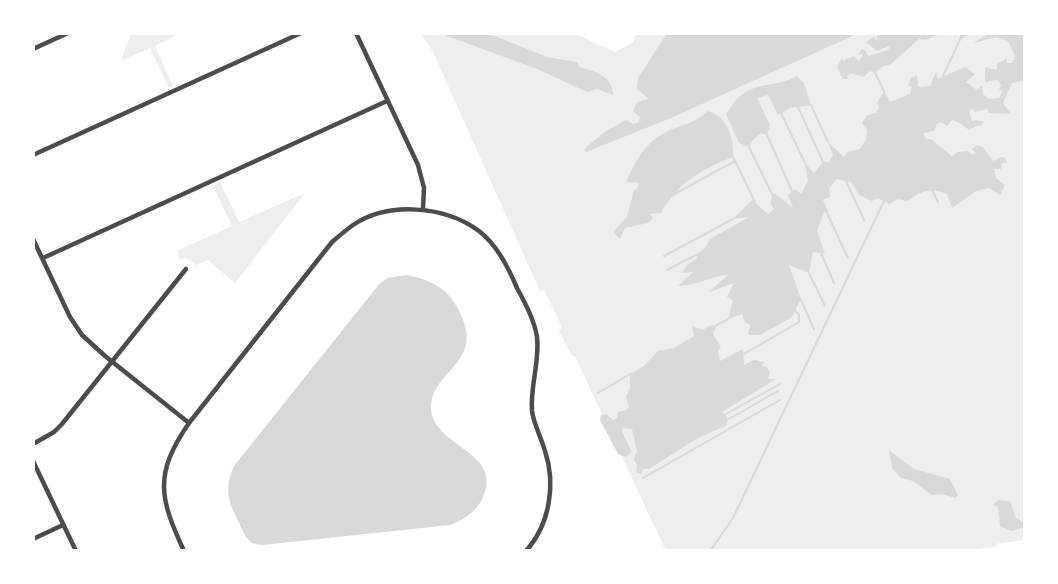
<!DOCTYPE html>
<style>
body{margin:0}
#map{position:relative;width:1058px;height:584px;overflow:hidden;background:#fff;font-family:"PT Sans Narrow",sans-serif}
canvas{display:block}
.frame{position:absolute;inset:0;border:35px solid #fff;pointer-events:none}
</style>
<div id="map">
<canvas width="1058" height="584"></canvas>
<div class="frame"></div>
</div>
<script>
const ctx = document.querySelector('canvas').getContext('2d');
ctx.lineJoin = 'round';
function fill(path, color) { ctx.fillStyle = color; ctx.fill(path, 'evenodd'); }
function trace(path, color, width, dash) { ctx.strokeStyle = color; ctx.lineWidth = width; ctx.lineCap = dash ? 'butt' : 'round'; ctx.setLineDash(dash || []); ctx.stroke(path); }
const green = new Path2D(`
 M 131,33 L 181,33 L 155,46 L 173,86 L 169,88 L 150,48 L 121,61 Z
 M 420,33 L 574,33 L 615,52 L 633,42 L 636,33 L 1025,33 L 1025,540 L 995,544 L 998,547 L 951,551 L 950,548 L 939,551 L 666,551 L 575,356 L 572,356 L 559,331 L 562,327 L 544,290 L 540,291 L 432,50 Z
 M 220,182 L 239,222 L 305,193 L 235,283 L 208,260 L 196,265 L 186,258 L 180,259 L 177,251 L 232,226 L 213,186 Z`);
const water = new Path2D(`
 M 439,33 L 487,33 L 547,57 L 577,62 L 580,67 C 596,72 612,75 613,95 L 597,89 L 587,92 L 537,69 Z
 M 667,33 L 859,33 L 671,118 L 586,152 L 584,149 L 606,131 L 626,120 L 633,124 L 639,122 L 640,117 L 633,111 L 637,102 L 649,99 L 637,89 L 638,78 Z
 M 881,33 L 941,33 L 926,40 L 919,39 L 891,64 L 882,67 L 875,73 L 869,71 L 864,77 L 851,73 L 847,76 L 848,79 L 843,79 L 837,67 L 842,58 L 843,61 L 854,56 L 859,61 L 863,54 L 858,55 L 862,49 L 866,51 L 868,56 L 888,50 L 891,45 L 877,51 L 866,42 L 873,37 L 878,41 L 877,36 Z
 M 990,33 L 1025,33 L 1025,80 L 1012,83 L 1003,103 L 1011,114 L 989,113 L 987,109 L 975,112 L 973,108 L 969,111 L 972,121 L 977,120 L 984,122 L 981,126 L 976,126 L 969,130 L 960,123 L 952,120 L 947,126 L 941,122 L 937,124 L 934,131 L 923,133 L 926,139 L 931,139 L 952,156 L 958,152 L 967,151 L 972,155 L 976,153 L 972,149 L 977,145 L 983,147 L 993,161 L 1001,157 L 1005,158 L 1007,163 L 1002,163 L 1001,169 L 994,169 L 996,178 L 1005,185 L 1000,195 L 989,188 L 976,191 L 952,208 L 947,194 C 929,187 923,191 907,201 L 898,199 L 889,204 L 878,198 L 872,201 L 859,195 L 851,182 L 837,179 L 829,188 L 830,197 L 823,200 L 828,211 L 824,212 L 817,231 L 825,254 L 813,252 L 809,273 L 789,265 L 801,299 L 792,317 L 760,335 L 749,335 L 748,332 L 751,326 L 745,322 L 742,314 L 728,319 L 733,300 L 727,297 L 734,283 L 709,292 L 729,274 C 711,277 697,285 678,286 L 693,272 L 682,273 L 687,265 L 698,258 L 696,255 L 705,248 L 710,239 L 749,217 L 733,219 L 752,200 L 768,214 L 774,209 L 770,203 L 774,193 L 793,208 L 788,195 L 795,189 L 801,194 L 808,181 L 805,163 L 814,173 L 823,162 L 829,162 L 833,155 L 828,142 L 844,157 L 847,152 L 860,149 L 866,139 L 867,130 L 862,123 L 867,115 L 876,113 L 879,107 L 877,103 L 884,91 L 890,102 L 910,94 L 912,87 L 908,85 L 911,78 L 917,75 L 918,87 L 930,86 L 936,72 L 938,79 L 965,67 L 975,74 L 966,82 L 977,90 L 982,86 L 983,94 L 989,99 L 999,98 L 1003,91 L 999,90 L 1001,85 L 997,80 L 985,82 L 985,67 L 997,70 L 997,64 L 1007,58 L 1007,63 L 1012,63 L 1015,56 L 1008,41 L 997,37 L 973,43 Z
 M 797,76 L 804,83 L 811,105 L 790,108 L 778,115 L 768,95 L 757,98 L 770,125 L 767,135 L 761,133 L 753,140 L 749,147 L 739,143 L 726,114 C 731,107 737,97 744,93 C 761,82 781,86 797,76 Z
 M 708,111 C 728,117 734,138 733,157 C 702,169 677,183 661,213 L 650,214 L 653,218 L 648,223 L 625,228 L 620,239 L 613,232 L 627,217 L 634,190 L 637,189 L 639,183 L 626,182 C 636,161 645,142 668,131 C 685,123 692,125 708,111 Z
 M 407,275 C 430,280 447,287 458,309 C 488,364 430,369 431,409 C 433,447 506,452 482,499 C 476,512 463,520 450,525 L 262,545 L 252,543 L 246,537 C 234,511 220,495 234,466 L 380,283 L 388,278 Z
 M 717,325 L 713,334 L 721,347 L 718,350 L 720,361 L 743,349 L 744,365 L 754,360 L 764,362 L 762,366 L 767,367 L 770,373 L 768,379 L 776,379 L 722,412 L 727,417 L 727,425 L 698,438 L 649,469 L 643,469 L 641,474 L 636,472 L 637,466 L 634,459 L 637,451 L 632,429 L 623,428 L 622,432 L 632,452 L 626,457 L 618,454 L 600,420 L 601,415 L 606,414 L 613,420 L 617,418 L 618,412 L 627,410 L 629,407 L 626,397 L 630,388 L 630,374 L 644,366 L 658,351 L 674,348 L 694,336 L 692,326 L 703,330 L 709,326 Z
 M 889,450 L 914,469 L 950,479 L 958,495 L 955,498 L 942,494 L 932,495 L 913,481 L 901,478 L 892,468 Z
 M 998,500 L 1010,501 L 1016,518 L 1025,523 L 1025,527 L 1011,531 L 1000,526 L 998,507 L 993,505 Z`);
const stream = new Path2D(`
 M 962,37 L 970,33
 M 875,73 L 884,91
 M 943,76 L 963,33
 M 811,105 L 828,142
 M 798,107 L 823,162
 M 781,113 L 805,163
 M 767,135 L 792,191
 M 749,147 L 773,196
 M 733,157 L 755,202
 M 846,181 L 864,220
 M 932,190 L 938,202
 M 669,197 L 735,161
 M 826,211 L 848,258
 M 821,253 L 834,283
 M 664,256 L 733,219
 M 667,270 L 696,255
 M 809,273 L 825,306
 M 801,300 L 814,329
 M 717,325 L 728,319
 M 744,354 L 799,322 L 799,315 L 795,310
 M 598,393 L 630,374
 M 724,415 L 780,384
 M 727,420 L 778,391
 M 643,478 L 780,400
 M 710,551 L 733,518 L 884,201`);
const minor = new Path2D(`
 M 356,33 L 418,165 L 424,188 L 423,209
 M 33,49 L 68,33
 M 33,155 L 301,33
 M 33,239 L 70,317 L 82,335 L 105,356 L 189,423
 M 43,258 L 387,101
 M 33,444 L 54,432 L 62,424 L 186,269
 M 33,461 L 76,551
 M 33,539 L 63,525
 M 184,551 C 159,497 154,474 189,423 L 332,242 C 339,236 346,230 353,225 C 389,201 445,206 479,231 C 497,245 508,267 517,288 C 525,303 534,319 537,337 C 540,361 530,386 532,411 C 534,425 541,437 545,451 C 556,484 550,524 526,551`);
const rail = new Path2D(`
 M 1014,551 L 1025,550`);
fill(green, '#eee');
fill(water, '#d9d9d9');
trace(stream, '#d9d9d9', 2);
trace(minor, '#4c4c4c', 4.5);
trace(rail, '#707070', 2);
</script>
